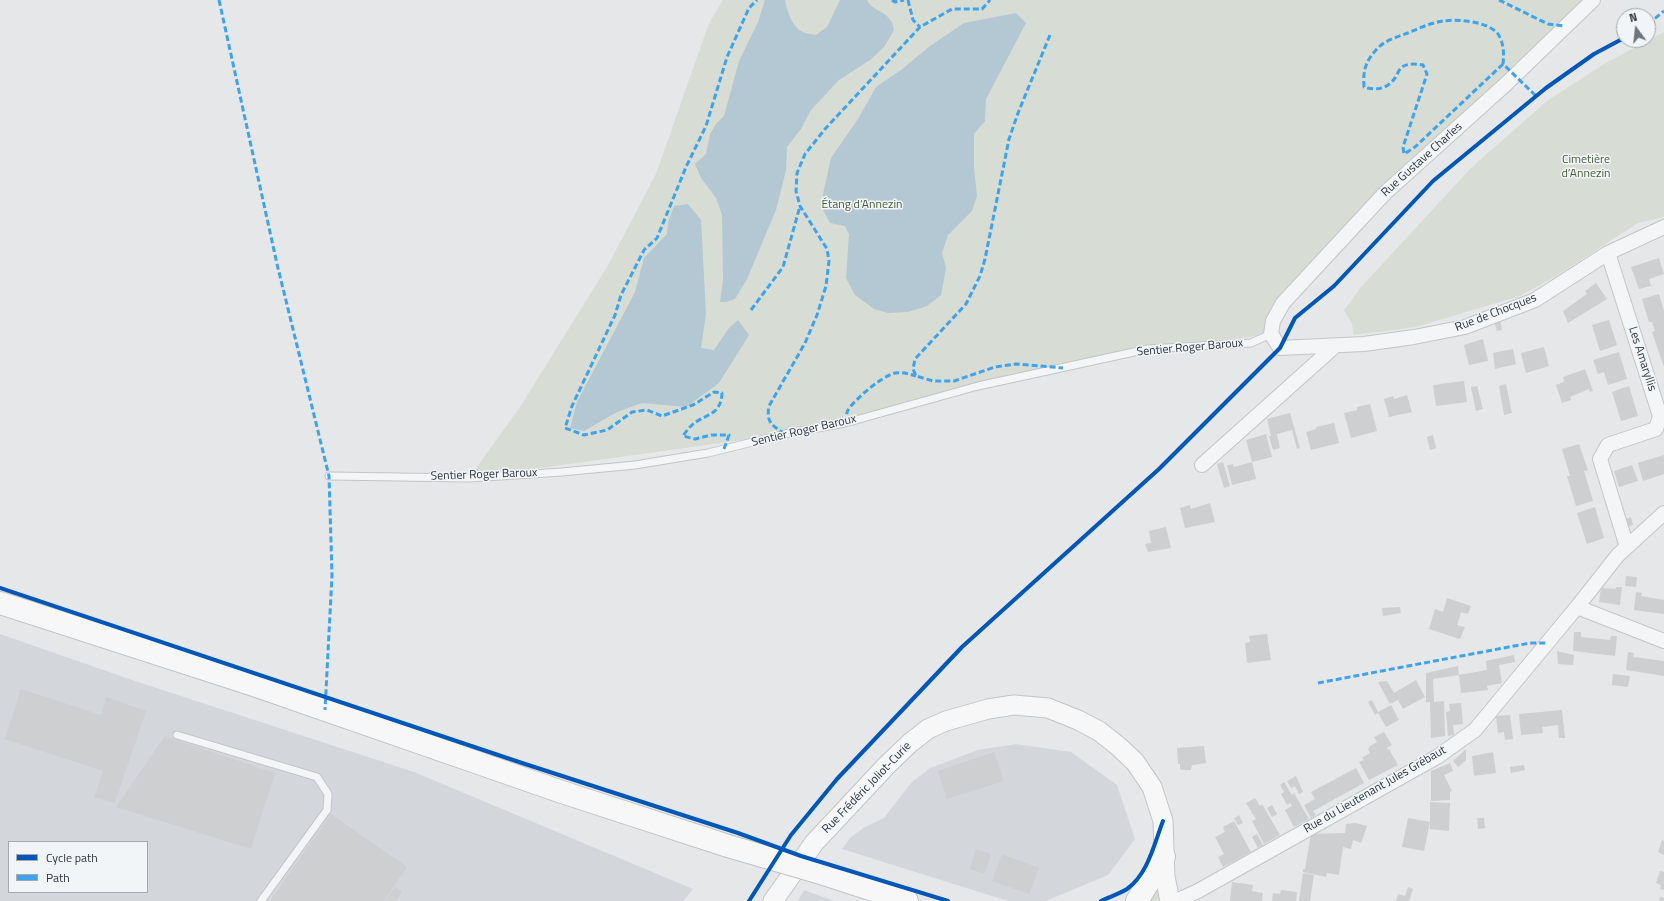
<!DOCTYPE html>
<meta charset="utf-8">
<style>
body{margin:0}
#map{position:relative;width:1664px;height:901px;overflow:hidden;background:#e5e7e9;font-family:"Titillium Web",sans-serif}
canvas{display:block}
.legend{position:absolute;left:8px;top:841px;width:140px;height:52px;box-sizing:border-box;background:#f2f5f8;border:1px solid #a2a9b0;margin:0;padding:5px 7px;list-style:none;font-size:12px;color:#2b3743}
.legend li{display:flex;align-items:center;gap:8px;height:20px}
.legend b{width:20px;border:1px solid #a2a9b0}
.north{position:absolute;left:1616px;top:8px;width:40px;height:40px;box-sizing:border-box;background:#f2f5f8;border:1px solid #a2a9b0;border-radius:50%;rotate:345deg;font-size:11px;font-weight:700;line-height:16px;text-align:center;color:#2b3743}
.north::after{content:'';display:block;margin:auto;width:14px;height:18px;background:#6c757d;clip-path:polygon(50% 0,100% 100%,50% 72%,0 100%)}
</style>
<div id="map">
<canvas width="1664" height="901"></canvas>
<ul class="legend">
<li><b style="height:5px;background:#0057b8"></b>Cycle path</li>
<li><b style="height:5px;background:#3ea3ec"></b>Path</li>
</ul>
<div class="north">N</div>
</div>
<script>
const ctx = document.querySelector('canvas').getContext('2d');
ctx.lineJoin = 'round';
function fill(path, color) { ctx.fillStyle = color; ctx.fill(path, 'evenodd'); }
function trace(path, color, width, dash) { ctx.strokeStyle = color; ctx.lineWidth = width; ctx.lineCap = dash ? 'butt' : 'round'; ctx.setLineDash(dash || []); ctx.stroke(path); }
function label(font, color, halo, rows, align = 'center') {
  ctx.font = font + ' "Titillium Web",sans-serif'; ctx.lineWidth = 3; ctx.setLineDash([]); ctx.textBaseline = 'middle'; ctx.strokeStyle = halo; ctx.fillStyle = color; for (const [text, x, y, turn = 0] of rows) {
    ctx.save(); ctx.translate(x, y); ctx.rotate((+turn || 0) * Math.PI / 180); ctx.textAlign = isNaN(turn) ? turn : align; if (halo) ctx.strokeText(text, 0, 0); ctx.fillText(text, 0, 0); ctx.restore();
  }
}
const built = new Path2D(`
 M 0,634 L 132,680 L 414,772 L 693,889 L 683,901 L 0,901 ZM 9,842 L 147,842 L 147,892 L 9,892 Z
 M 1016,744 L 1071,752 L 1117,785 L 1135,839 L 1108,875 L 1046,901 L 1008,901 L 842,849 L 851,837 L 865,827 L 884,818 L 911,783 L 930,768 L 978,750 Z
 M 804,890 L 834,901 L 798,901 Z`);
const green = new Path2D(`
 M 723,0 L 1592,0 L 1351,220 L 1267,335 L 1148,349 L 785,434 L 469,478 L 520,407 L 607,267 L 656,174 L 709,23 Z
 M 1664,32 L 1664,217 L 1638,223 L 1556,276 L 1520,296 L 1416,327 L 1354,335 L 1352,324 L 1344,310 L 1361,287 L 1471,168 L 1547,101 L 1604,64 Z
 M 1157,881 L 1161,901 L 1145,901 Z`);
const water = new Path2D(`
 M 765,0 L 785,0 C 787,11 792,27 803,32 C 807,34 812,34 816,35 L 827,27 L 840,0 L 867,0 C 872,11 886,11 891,21 C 893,23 893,28 894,30 L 884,47 L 870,60 L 839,80 L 811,110 L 801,129 L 787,147 L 786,170 L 776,210 L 763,241 L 747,279 L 735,299 L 726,302 L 720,302 L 723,280 L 722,215 L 716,198 L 701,178 L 695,164 L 706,154 L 710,134 L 716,124 L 724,116 L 739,61 L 758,22 Z
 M 1016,13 L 1026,23 L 986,99 L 985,121 L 974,134 L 974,168 L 977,196 L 972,211 L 948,235 L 942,253 L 946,268 L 941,295 L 927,306 L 908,312 L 888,313 L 874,309 L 855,295 L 846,278 L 849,234 L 845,226 L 830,223 L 823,210 L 823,194 L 831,158 L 858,119 L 876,87 L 901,70 L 930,46 L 964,23 Z
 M 688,204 L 701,220 L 706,314 L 701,348 L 714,350 L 729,328 L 738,320 L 749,335 L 719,383 L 686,407 L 642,403 L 617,412 L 584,431 L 570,428 L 577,402 L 635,292 L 644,258 L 667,234 L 668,222 L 674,206 Z`);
const building = new Path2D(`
 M 1659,258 L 1664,274 L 1649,279 L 1651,286 L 1639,289 L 1631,267 Z
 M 1596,283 L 1607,299 L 1568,323 L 1563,311 L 1587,294 L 1585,291 Z
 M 1659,294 L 1664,311 L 1664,367 L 1652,332 L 1655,331 L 1652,322 L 1649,322 L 1642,299 Z
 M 1500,319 L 1502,330 L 1497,331 L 1494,321 Z
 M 1609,320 L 1617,345 L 1600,351 L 1592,325 Z
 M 1483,339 L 1488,361 L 1469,365 L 1464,345 Z
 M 1544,347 L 1549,366 L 1526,373 L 1521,353 Z
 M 1513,349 L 1516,364 L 1495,369 L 1493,353 Z
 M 1619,352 L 1627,379 L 1608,385 L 1604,372 L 1598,374 L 1593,360 Z
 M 1585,369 L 1593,391 L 1590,392 L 1589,389 L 1570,397 L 1571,400 L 1562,403 L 1556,385 L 1564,382 L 1563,377 Z
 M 1464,381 L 1467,402 L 1436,406 L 1433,385 Z
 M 1506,384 L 1512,413 L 1504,415 L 1499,386 Z
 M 1477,386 L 1483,409 L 1476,411 L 1471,387 Z
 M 1629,386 L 1638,416 L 1621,421 L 1612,392 Z
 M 1407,395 L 1412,412 L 1389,417 L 1384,399 L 1393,396 L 1394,399 Z
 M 1370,404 L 1377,431 L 1351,438 L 1344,413 L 1357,410 L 1357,407 Z
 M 1290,413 L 1300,448 L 1297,449 L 1292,430 L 1277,434 L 1280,448 L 1273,450 L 1269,436 L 1271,436 L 1267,419 Z
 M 1334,423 L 1339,443 L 1311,450 L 1306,432 L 1316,429 L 1316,427 Z
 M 1266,434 L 1272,457 L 1252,462 L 1246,440 Z
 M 1433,435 L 1436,448 L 1430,450 L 1427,437 Z
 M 1579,444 L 1588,470 L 1584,471 L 1593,501 L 1576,506 L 1567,476 L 1570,476 L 1562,449 Z
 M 1664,455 L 1664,474 L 1643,481 L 1638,463 Z
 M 1223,462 L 1230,486 L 1224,488 L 1217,464 Z
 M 1252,462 L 1256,479 L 1232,485 L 1227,465 L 1233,464 L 1234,467 Z
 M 1632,465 L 1638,481 L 1619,487 L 1614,471 Z
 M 1210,503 L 1215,522 L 1185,528 L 1180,508 L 1190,505 L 1191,509 Z
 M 1595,507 L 1604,538 L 1587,544 L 1577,513 Z
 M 1631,517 L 1633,525 L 1626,527 L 1623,520 Z
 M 1166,527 L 1171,548 L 1148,552 L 1145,544 L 1151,543 L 1149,531 Z
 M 1626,576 L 1637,577 L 1636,587 L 1625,586 Z
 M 1616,587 L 1622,587 L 1620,605 L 1599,602 L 1601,588 L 1616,589 Z
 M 1636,592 L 1642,593 L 1641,596 L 1664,600 L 1664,614 L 1634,610 Z
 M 1447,598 L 1471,606 L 1468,614 L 1461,612 L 1457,625 L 1465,627 L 1460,639 L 1429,629 L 1435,609 L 1443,612 Z
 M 1400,607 L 1401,613 L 1383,616 L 1382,608 Z
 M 1574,632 L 1581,632 L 1581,637 L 1610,640 L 1611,636 L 1617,636 L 1615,656 L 1573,651 Z
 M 1267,634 L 1271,660 L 1247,663 L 1245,643 L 1250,642 L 1249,636 Z
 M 1557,651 L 1574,655 L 1573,665 L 1558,664 Z
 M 1628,652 L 1634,653 L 1633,657 L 1664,661 L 1664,676 L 1626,670 Z
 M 1514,655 L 1515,662 L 1499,665 L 1502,683 L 1487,686 L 1488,690 L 1461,693 L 1459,675 L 1487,670 L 1486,661 Z
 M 1458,666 L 1459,675 L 1433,679 L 1434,702 L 1444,701 L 1445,736 L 1431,738 L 1430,702 L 1426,702 L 1426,673 Z
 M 1613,674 L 1630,676 L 1628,687 L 1612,685 Z
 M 1416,680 L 1425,697 L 1403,709 L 1398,700 L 1390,704 L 1378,682 L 1387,681 L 1394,693 Z
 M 21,689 L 101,715 L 106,697 L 146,711 L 115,803 L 94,797 L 103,771 L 5,739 Z
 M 1372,700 L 1378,712 L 1391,705 L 1399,720 L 1386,727 L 1378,713 L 1375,715 L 1368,702 Z
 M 1461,703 L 1463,724 L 1453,725 L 1454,735 L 1448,736 L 1446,712 L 1450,711 L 1449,704 Z
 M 1562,710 L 1565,738 L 1559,738 L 1558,725 L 1542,727 L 1543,733 L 1521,735 L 1519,714 Z
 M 1510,715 L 1513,739 L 1505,740 L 1504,732 L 1498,733 L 1496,716 Z
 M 1384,732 L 1392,745 L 1387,748 L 1388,750 L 1389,749 L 1398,765 L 1369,780 L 1359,762 L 1364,760 L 1362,758 L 1370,753 L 1368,749 L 1370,746 L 1377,742 L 1374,737 Z
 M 165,736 L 275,773 L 251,849 L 116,807 Z
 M 1204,746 L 1206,763 L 1192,765 L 1191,770 L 1182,770 L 1180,769 L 1180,764 L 1178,764 L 1177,748 Z
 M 1466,749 L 1466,760 L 1458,767 L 1453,761 Z
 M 994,752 L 1004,781 L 947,799 L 938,771 Z
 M 1493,752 L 1496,773 L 1474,776 L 1472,756 Z
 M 1450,763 L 1453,771 L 1444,775 L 1452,791 L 1450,792 L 1450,800 L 1431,801 L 1431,771 Z
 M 1524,765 L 1525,770 L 1511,773 L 1510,767 Z
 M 1356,768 L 1364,783 L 1313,811 L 1316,815 L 1311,818 L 1304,805 L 1315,799 L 1311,792 Z
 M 1296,776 L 1303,792 L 1299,794 L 1295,786 L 1291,788 L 1287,781 Z
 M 1284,782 L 1292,795 L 1294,793 L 1309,819 L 1294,827 L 1285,810 L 1292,806 L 1290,803 L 1287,805 L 1281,794 L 1284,792 L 1280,785 Z
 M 1255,798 L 1260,806 L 1262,804 L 1280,835 L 1264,844 L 1252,821 L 1256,819 L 1246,803 Z
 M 1430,802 L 1450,803 L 1449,831 L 1430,829 Z
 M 1272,805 L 1277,814 L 1272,817 L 1267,808 Z
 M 331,814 L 407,867 L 384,901 L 270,901 Z
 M 1239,815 L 1243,823 L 1238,825 L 1234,818 Z
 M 1408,818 L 1430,822 L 1424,851 L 1402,847 Z
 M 1477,818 L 1484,818 L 1485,828 L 1478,829 Z
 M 1234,821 L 1251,852 L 1223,867 L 1218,857 L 1224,854 L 1215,837 L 1225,832 L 1223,827 Z
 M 1355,823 L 1367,826 L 1361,843 L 1353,840 L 1351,849 L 1343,847 L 1339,875 L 1327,873 L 1326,877 L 1303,872 L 1303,869 L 1305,869 L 1311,834 L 1345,833 L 1346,824 Z
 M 1257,834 L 1263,845 L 1258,848 L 1252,837 Z
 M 1662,840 L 1664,841 L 1664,855 L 1658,852 Z
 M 976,849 L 991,854 L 984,874 L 970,869 Z
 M 1002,854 L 1039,868 L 1029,894 L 992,881 Z
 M 1660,871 L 1664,872 L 1664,890 L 1660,889 L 1661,885 L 1656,883 Z
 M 1303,873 L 1314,875 L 1310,901 L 1299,901 Z
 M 1232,882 L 1253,885 L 1252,891 L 1263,893 L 1262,901 L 1230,901 Z
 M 395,887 L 402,892 L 396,901 L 385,901 Z
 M 1408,887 L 1413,889 L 1409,901 L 1396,901 L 1398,894 L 1405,896 Z
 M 1281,890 L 1297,892 L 1296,901 L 1272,901 L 1273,893 L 1280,894 Z
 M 1660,897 L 1664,898 L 1664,901 L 1659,901 Z`);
const lane = new Path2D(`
 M 329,476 L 469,478 L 562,472 L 635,465 L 708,453 L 785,434 L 845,423 L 978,386 L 1148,349 L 1251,343 L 1271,334
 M 177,735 L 317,777 L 328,794 L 327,810 L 261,901`);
const street = new Path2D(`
 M 1593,0 L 1506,84 L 1385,193 L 1283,303 L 1273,321 L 1271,334 L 1280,348 L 1364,344 L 1414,337 L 1465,327 L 1535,300 L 1608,253 L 1664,227
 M 1608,253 L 1660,416 L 1656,429 L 1608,445 L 1600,459 L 1627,547
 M 1202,465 L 1335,346
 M 1577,607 L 1664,641
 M 1176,901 L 1198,891 L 1437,757 L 1475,730 L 1577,607 L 1618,555 L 1664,513`);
const secondary = new Path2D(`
 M 773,901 L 814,843 L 887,765 L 910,743 L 928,729 L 946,721 L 988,709 L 1014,705 L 1048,708 L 1078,720 L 1099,731 L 1118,746 L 1135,762 L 1152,787 L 1163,821 L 1165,877 L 1170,901`);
const primary = new Path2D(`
 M 0,603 L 251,684 L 562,792 L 728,846
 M 824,874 L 907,901
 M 1137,901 L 1164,857`);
const primaryBridge = new Path2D(`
 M 728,846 L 824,874`);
const quiet = new Path2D(`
 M 219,0 L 277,264 L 329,476 L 332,575 L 325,710
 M 892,0 L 895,2 L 904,0
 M 908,0 L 913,20 L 920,27
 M 1499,0 L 1548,24 L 1565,26
 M 1648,24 L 1664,11
 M 1050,35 L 1018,113 L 1009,139 L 985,259 L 980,276 L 966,304 L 915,359 L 913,369 L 916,376 L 933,381 L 954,381 L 995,367 L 1016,364 L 1063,368
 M 1503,64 L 1415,147 L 1404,154 L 1403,147 L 1427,74 L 1423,65 C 1416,64 1408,63 1402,67 C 1399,69 1397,75 1395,78 C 1387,89 1376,91 1364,87 C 1363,71 1365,62 1376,50 C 1383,41 1397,37 1408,33 C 1419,28 1431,23 1443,21 C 1457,19 1488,21 1498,34 C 1504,43 1504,54 1503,64 L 1536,96
 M 751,310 L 783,267 L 800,206
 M 845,423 C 846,419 846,414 848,410 C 855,399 882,376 895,373 C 903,372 909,374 916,376
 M 785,434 C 772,425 766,423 769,406 L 805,343 L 817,315 L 826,286 L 829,261 L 827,249 L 800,206 L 796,191 L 797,173 L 805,154 L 825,129 L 920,27 L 952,9 L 982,9 L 990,0
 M 724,449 L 729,435 L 711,435 L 695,439 L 683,436 C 685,433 688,429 691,426 C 703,414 721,417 722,393 L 714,392 L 693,405 L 662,416 L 647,410 L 632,412 L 607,430 L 584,435 L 565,428 L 572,406 L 615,315 L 621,295 L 644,250 L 657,238 L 686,167 L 706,126 L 727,57 L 749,8 L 757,0
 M 1318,683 L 1530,643 L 1547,643`);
const cycleway = new Path2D(`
 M 0,588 L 519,762 L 738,833 L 801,856 L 948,901
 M 749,901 L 791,835 L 837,779 L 962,647 L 1159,469 L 1280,348 L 1295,318 L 1334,286 L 1433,181 L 1546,88 L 1594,54 L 1624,38
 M 1101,901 C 1109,897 1119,894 1127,889 C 1148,874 1154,844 1163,821`);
const streetNames = [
 ["Rue Gustave Charles",1422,160,-42],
 ["Rue de Chocques",1496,313,-21],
 ["Sentier Roger Baroux",1190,348,-5],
 ["Les Amaryllis",1642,359,72],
 ["Sentier Roger Baroux",804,431,-13],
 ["Sentier Roger Baroux",484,475,-2],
 ["Rue Frédéric Joliot-Curie",867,788,-46],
 ["Rue du Lieutenant Jules Grébaut",1375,790,-30]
];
const parkNames = [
 ["Cimetière",1586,160],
 ["d’Annezin",1586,174],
 ["Étang d’Annezin",862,205]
];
fill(built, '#d3d7dc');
fill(green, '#d7ddd5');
fill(water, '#b3c8d3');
fill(building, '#cdcfd1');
trace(lane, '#c3c5c7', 9);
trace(street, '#c3c5c7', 16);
trace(secondary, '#c3c5c7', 21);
trace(primary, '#c0c4c7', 24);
trace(lane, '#f3f5f6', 7);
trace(street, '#f3f5f6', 14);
trace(secondary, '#f7f7f7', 19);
trace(primary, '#f7f7f7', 22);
trace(primaryBridge, '#c0c4c7', 24, []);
trace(primaryBridge, '#f7f7f7', 22);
trace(quiet, '#3ea3ec', 3, [6, 3]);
trace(cycleway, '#0057b8', 4);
label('12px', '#2b3743', '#f2f5f8', streetNames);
label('12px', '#455e38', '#f2f5f8', parkNames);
</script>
